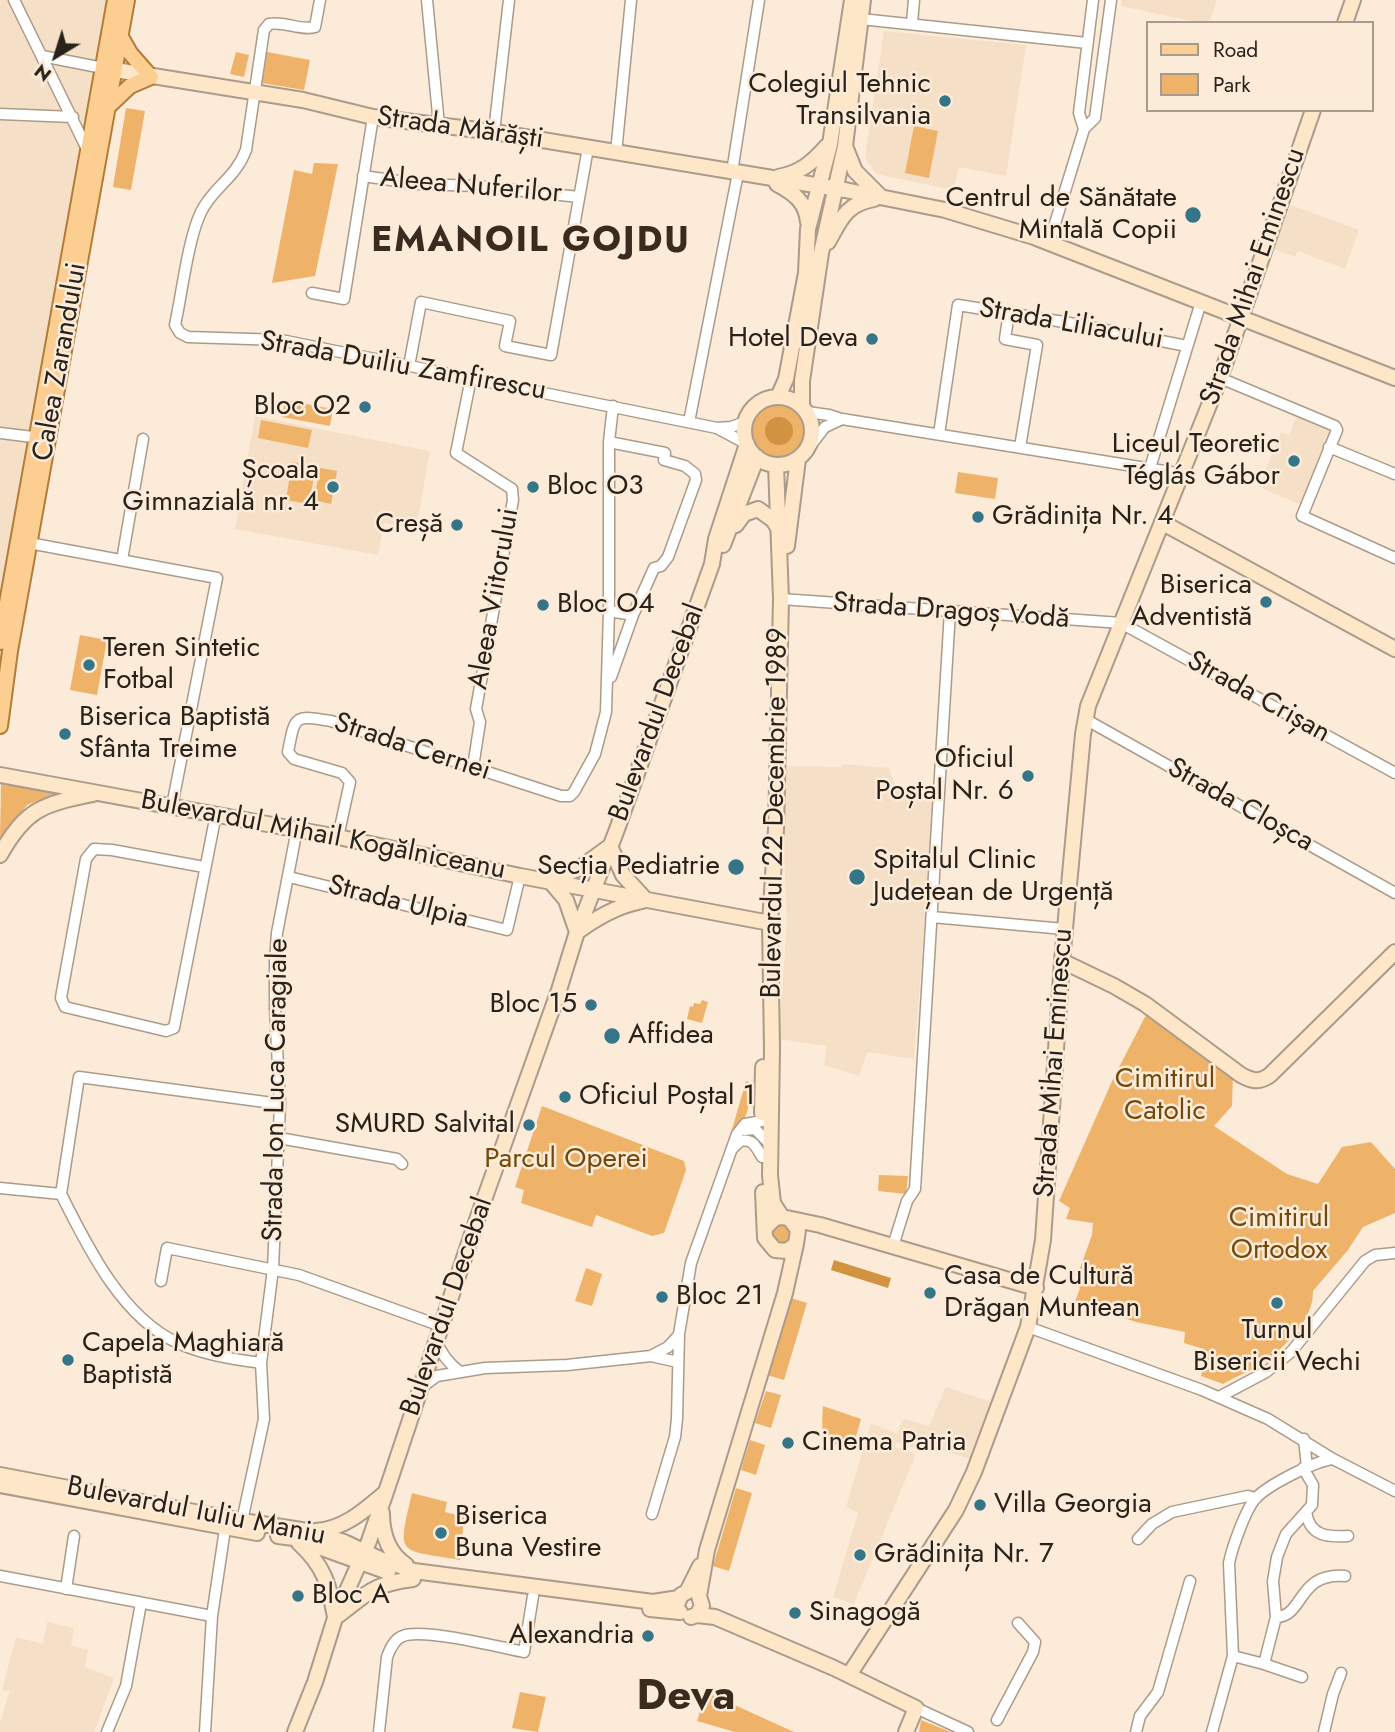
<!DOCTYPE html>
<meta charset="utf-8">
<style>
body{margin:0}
#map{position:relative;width:1395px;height:1732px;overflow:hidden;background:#fcebd9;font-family:Jost,sans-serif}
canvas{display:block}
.legend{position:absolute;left:1146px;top:21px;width:228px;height:91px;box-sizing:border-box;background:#fcebd9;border:2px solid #a79b8d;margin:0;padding:9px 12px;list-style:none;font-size:21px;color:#28221b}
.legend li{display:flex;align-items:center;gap:14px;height:35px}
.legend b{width:35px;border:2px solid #a79b8d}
.north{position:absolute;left:21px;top:21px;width:70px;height:70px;-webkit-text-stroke:5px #fcebd9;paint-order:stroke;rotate:218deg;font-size:19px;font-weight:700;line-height:28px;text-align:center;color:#28221b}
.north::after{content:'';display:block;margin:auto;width:24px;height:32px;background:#28221b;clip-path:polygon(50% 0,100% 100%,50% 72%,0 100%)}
</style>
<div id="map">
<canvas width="1395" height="1732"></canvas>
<ul class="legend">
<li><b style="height:9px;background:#fdce91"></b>Road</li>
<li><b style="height:19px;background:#eeb269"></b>Park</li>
</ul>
<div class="north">N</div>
</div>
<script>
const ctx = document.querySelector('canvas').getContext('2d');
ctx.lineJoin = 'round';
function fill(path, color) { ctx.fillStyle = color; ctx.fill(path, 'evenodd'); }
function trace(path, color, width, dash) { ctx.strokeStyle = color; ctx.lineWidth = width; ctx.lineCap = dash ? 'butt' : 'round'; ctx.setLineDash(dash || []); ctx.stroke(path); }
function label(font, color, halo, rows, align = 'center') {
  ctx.font = font + ' Jost,sans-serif'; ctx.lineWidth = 5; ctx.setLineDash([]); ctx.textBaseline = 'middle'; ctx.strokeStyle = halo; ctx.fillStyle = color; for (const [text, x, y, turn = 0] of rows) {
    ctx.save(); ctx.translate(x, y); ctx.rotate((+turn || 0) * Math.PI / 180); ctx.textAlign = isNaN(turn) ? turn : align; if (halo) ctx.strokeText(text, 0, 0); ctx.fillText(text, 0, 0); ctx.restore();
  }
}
const built = new Path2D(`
 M 0,0 L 111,0 L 44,383 L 0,592 Z
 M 1122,0 L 1217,0 L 1209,23 L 1201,23 L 1121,6 Z
 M 884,31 L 1026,45 L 1006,176 L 959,167 L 953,190 L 876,174 L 865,157 Z
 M 1291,205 L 1359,230 L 1345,269 L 1298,251 L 1295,257 L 1274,249 Z
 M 1299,411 L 1333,425 L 1301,505 L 1259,487 L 1281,432 L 1289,435 Z
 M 255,416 L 430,451 L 416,529 L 384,523 L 378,555 L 235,529 Z
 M 842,764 L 889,768 L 897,791 L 934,801 L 914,1059 L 867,1052 L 859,1076 L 824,1065 L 827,1046 L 779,1039 L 787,921 L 783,834 L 787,766 L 842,767 Z
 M 946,1387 L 992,1402 L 970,1459 L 917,1442 L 914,1448 L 896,1442 L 895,1447 L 916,1454 L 854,1604 L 833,1597 L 858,1513 L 846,1507 L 871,1423 L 897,1434 L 903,1419 L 929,1426 Z
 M 47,1622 L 74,1628 L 71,1646 L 88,1650 L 85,1667 L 114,1678 L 94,1732 L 0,1732 L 0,1723 L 10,1691 L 2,1690 L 16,1637 L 43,1644 Z`);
const green = new Path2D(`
 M 236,52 L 249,55 L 244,77 L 230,74 Z
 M 267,52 L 310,60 L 304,90 L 262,83 Z
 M 126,108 L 145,111 L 131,190 L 113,187 Z
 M 914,126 L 938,131 L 929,178 L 905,173 Z
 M 314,163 L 338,164 L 315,276 L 272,283 L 294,170 L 312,174 Z
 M 285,400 L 333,409 L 330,426 L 282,417 Z
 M752 431a26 26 0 1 1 52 0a26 26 0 1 1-52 0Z
 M 261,420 L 312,430 L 308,448 L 258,438 Z
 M 292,462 L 316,466 L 309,504 L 286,500 Z
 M 320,468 L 337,471 L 331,504 L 314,500 Z
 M 958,472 L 998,478 L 995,499 L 955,493 Z
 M 80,635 L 107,640 L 97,695 L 70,690 Z
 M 1,785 L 61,791 L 27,805 L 0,840 Z
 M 702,1000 L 708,1002 L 702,1023 L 687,1019 L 690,1006 L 693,1007 L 694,1003 L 700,1004 Z
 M 1147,1013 L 1233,1075 L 1232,1106 L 1214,1126 L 1287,1174 L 1318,1184 L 1342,1147 L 1371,1142 L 1395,1169 L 1395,1213 L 1363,1227 L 1348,1250 L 1313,1291 C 1314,1319 1285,1347 1263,1363 C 1251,1371 1236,1376 1223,1384 L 1201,1376 L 1205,1360 L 1204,1349 L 1184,1343 L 1185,1332 L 1136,1322 L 1075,1302 L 1080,1288 L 1075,1282 L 1092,1235 L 1093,1223 L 1066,1219 L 1070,1208 L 1059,1201 L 1113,1079 Z
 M 746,1081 L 749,1082 C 748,1109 752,1114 731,1133 Z
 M 542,1106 L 684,1161 L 686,1170 L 664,1233 L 652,1236 L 596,1215 L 592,1227 L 521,1203 L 524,1190 L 515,1187 Z
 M 879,1175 L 908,1176 L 906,1194 L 878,1191 Z
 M 773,1223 L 790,1224 L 793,1240 L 779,1248 L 768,1230 Z
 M 586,1268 L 602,1274 L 592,1306 L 575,1301 Z
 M 791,1298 L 807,1303 L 784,1380 L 767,1375 Z
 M 766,1391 L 781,1395 L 771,1428 L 755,1423 Z
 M 823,1406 L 861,1419 L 852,1450 C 821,1440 821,1438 823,1406 Z
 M 750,1440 L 765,1445 L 756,1475 L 741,1470 Z
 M 736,1488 L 752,1493 L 729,1571 L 713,1566 Z
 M 412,1493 L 447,1502 L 445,1512 L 464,1517 L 460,1560 C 397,1549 397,1557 412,1493 Z
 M 520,1692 L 546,1697 L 538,1732 L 512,1728 Z
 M 706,1692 L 794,1732 L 735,1732 L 697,1721 Z
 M 921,1720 L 951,1732 L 919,1732 Z`);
const water = new Path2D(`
 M765 431a14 14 0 1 1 28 0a14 14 0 1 1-28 0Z
 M 834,1260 L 891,1278 L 888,1288 L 831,1270 Z`);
const street = new Path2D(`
 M 14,0 L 87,149
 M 320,0 L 315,27 C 300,31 285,21 269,24 L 264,30 L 246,150 C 235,179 213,187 201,212 C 188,239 182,293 175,325 L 180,333 L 188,337 L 281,340 L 717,428 L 731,427 L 745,422
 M 427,0 L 439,125
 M 861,19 L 1087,43
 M 912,23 L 914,0
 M 42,56 L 103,68
 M 0,114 L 73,117
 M 1084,129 L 1079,113 L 1093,0
 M 494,132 L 509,0
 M 616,153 L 631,0
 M 732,172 L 759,0
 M 363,176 L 419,184 L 477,186 L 579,197
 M 1049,243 L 1084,129 L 1095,118 L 1111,0
 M 312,293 L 344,299 L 373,117
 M 1009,312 L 1005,339 L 1037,345 L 1020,447
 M 409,366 L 421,302 L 510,321 L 505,346 L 551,355 L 588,148
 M 471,378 L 456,453 L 512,489 L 513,500 L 476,709 L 480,722 L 473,767
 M 1220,378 L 1335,426 L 1337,430 L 1302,516 L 1395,558
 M 807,412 L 829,415 L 841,419
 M 689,422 L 738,173
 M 717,428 L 747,444
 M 0,433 L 41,438
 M 939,434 L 958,305 L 1064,322 L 1187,346
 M 609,442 L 665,453 L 664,460 L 685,466 L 695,474 L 696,480 L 668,557 L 661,566 L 654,568 L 633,615 L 611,677
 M 1329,447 L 1395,474
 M 807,450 L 825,427 L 842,419 L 1183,474
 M 1150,468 L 1201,302
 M 29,543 L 217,578 L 172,806
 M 122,560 L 143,439
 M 781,599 L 1121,623 L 1395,773
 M 609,611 L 633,615
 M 1085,719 L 1395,893
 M 338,837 L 350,782 L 342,773 L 294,759 L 288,752 C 295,715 294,715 331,721 L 561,796 L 570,796 L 574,792 L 595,754 L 606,712 L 609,611 L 609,442 L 613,406
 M 204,867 L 112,850 L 94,849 L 86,859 L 62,992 L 61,998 L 65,1007 L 166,1031 L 174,1028 L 216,814
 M 289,877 L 507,930 L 520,876
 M 932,917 L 1064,929
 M 744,1130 L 755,1129 L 771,1145
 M 279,1138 L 397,1159 L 402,1164
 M 733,1148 L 740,1141 C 753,1138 756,1147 762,1157
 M 0,1188 L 61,1194 C 87,1246 122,1318 178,1343 C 204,1355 234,1359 261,1363
 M 61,1194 L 79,1077 L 280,1104
 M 893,1246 L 907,1201 L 915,1189 L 950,611
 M 161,1281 L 167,1248 L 299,1275 L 441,1326
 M 1028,1327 L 1202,1390 L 1268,1419 L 1333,1459 L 1395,1491
 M 436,1340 C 441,1354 448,1363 460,1372
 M 651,1356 L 668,1347 L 679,1335
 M 422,1387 L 437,1376 L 485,1368 L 567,1365 L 651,1356 L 678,1362
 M 1219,1397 L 1266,1372 L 1291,1352 L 1365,1261 L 1375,1255 L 1395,1253
 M 1304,1439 L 1307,1467
 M 1306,1512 C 1310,1537 1328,1537 1348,1536
 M 652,1514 L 675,1437 L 677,1419 L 679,1334 L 691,1263 L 737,1134 L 745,1124 L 762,1121
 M 242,1521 L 264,1419 L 261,1363 L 273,1269 L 280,1104 L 275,1009 L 275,961 L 277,933 L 297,829
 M 1138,1539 L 1152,1524 L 1172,1512 L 1248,1496 L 1255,1498
 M 0,1576 L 212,1616
 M 66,1589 L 74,1536
 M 1276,1617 C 1304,1617 1297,1572 1345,1576
 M 1233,1656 L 1264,1664 L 1276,1617 L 1273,1581 L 1277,1557 L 1286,1534 L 1312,1505 L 1313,1485 L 1303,1468
 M 1264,1664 L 1302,1677
 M 916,1708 L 968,1732
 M 997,1720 L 1033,1652 L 1035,1642 L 1018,1623
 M 107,1732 L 126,1686 L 141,1603
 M 205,1732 L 212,1616 L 225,1529
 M 379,1732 L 387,1657 C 390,1649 394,1639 403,1636 C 423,1628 499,1647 524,1652 L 533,1596
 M 1136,1732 L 1140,1716 L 1158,1692 L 1190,1581
 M 1212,1732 L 1233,1656 L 1229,1563 C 1232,1548 1246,1508 1256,1498 C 1268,1485 1315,1461 1333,1459
 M 1324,1732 L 1333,1694 L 1341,1673`);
const secondary = new Path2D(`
 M 1345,23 L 1353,0
 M 103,68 L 303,100 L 373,117 L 494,132 L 845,190 L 945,210 L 1034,237 L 1395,378
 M 845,146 L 855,171 L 881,197
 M 778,177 C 800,173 812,163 827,146
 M 777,184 C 794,193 806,202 808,222
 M 828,242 C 841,219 846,204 874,199
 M744 431a34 34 0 1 1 68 0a34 34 0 1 1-68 0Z
 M 778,397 L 786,379 L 806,273 L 808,229 L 830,144 L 852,0
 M 802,406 L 802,381 L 821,253 L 845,146 L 863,0
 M 776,465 L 781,599 L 776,829 L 770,923 L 772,1049 L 770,1175 L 773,1203 L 782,1217
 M 1163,523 L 1395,649
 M 736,525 L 744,514 L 758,509 L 773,520 L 780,531
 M 723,545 L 757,457
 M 787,546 L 798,459
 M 0,775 L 338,837 L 520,876 L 770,923
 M 610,846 L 623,875 L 645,899
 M 0,855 C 26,808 44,804 93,794
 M 549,880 L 566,900 L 577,932
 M 551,880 L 580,868 L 609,847
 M 577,932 C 598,917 617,906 642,901
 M 1062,961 L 1114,986 L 1145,1004 L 1241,1075 C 1252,1081 1259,1083 1270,1075 L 1395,952
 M 762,1113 L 763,1067
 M 763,1192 L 765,1238 L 775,1250 L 787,1251 L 796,1244 L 798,1230 L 790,1219
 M 766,1227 L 775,1218 L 782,1217 L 820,1225 L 1036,1288
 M 0,1475 L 242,1521 L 308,1531 L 344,1542 L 380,1559 L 414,1571 L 653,1602 L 679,1598
 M 0,1485 L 257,1533
 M 382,1513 C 382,1535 388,1553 406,1565
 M 315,1531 C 343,1530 365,1510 385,1493
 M 278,1536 L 294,1538 L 388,1572
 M 299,1543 C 324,1566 329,1584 335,1617
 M 677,1605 L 681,1595 L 687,1592 L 700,1566
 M 650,1609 L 680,1612
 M 697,1615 L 702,1606 L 699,1596 L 707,1550 L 785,1293 L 796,1244
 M 336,1617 C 367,1594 372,1584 413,1579
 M 691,1617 L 697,1615 L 715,1617 L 834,1668 L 916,1708 L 906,1732
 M 849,1675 L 956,1510 L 974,1472 L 1028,1327 L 1043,1240 L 1062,961 L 1083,734 L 1088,706 L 1220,378 L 1313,110
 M 295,1732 L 315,1682 L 335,1618 L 369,1541 L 386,1492 L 475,1225 L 559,990 L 577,932 L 616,832 L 712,564 L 716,539 L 747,444`);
const primary = new Path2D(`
 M 108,107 L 130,86 L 151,77 L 130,53 L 121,37
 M 0,642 L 115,0
 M 0,726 L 10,651 L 127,0`);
const markers = [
 [945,101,7,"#347588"],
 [1193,215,9,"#347588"],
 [872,339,7,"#347588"],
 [365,407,7,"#347588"],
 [1294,461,7,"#347588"],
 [333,487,7,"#347588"],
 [533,487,7,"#347588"],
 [978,517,7,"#347588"],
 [457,525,7,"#347588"],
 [1266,602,7,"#347588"],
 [543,605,7,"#347588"],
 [89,665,7,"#347588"],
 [65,734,7,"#347588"],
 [1028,776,7,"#347588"],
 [736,867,9,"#347588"],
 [857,877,9,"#347588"],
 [591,1005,7,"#347588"],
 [612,1036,9,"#347588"],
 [565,1097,7,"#347588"],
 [529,1125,7,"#347588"],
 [930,1293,7,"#347588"],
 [662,1297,7,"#347588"],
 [1277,1303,7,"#347588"],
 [68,1360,7,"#347588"],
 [788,1443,7,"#347588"],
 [980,1505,7,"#347588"],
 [441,1533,7,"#347588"],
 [860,1555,7,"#347588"],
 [298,1596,7,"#347588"],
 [795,1613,7,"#347588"],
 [648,1636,7,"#347588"]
];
const poiNames = [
 ["Colegiul Tehnic",931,85,"right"],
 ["Transilvania",931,117,"right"],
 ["Centrul de Sănătate",1177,199,"right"],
 ["Mintală Copii",1177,231,"right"],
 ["Hotel Deva",858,339,"right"],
 ["Bloc O2",351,407,"right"],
 ["Liceul Teoretic",1280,445,"right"],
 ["Téglás Gábor",1280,477,"right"],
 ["Școala",319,471,"right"],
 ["Gimnazială nr. 4",319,503,"right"],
 ["Bloc O3",547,487],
 ["Grădinița Nr. 4",992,517],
 ["Creșă",443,525,"right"],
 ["Biserica",1252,586,"right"],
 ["Adventistă",1252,618,"right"],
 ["Bloc O4",557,605],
 ["Teren Sintetic",103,649],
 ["Fotbal",103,681],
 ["Biserica Baptistă",79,718],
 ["Sfânta Treime",79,750],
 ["Oficiul",1014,760,"right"],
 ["Poștal Nr. 6",1014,792,"right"],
 ["Spitalul Clinic",873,861],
 ["Județean de Urgență",873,893],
 ["Secția Pediatrie",720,867,"right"],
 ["Bloc 15",577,1005,"right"],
 ["Affidea",628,1036],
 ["Oficiul Poștal 1",579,1097],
 ["SMURD Salvital",515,1125,"right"],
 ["Casa de Cultură",944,1277],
 ["Drăgan Muntean",944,1309],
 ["Bloc 21",676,1297],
 ["Turnul",1277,1331,"center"],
 ["Bisericii Vechi",1277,1363,"center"],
 ["Capela Maghiară",82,1344],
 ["Baptistă",82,1376],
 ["Cinema Patria",802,1443],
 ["Villa Georgia",994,1505],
 ["Biserica",455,1517],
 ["Buna Vestire",455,1549],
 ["Grădinița Nr. 7",874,1555],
 ["Bloc A",312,1596],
 ["Sinagogă",809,1613],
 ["Alexandria",634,1636,"right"]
];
const streetNames = [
 ["Strada Mărăști",460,129,8],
 ["Aleea Nuferilor",471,187,5],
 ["Strada Mihai Eminescu",1254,277,-71],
 ["Strada Liliacului",1071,325,10],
 ["Calea Zarandului",61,362,-80],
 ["Strada Duiliu Zamfirescu",403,367,10],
 ["Aleea Viitorului",495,599,-80],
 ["Strada Dragoș Vodă",951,612,4],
 ["Strada Crișan",1258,698,29],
 ["Bulevardul Decebal",658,713,-70],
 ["Strada Cernei",412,748,18],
 ["Strada Cloșca",1240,806,29],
 ["Bulevardul 22 Decembrie 1989",776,813,-89],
 ["Bulevardul Mihail Kogălniceanu",323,836,11],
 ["Strada Ulpia",398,903,14],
 ["Strada Mihai Eminescu",1055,1063,-86],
 ["Strada Ion Luca Caragiale",277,1090,-89],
 ["Bulevardul Decebal",448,1307,-71],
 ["Bulevardul Iuliu Maniu",196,1512,11]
];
const parkNames = [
 ["Cimitirul",1165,1080],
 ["Catolic",1165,1112],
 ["Parcul Operei",566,1160],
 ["Cimitirul",1279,1219],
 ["Ortodox",1279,1251]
];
const districtNames = [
 ["EMANOIL GOJDU",531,243]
];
const townNames = [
 ["Deva",686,1699]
];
fill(built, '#f5dfc7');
fill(green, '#eeb269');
fill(water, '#d19241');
trace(street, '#aa9b8a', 13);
trace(secondary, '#aa9b8a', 18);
trace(primary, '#b17d38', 18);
trace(street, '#fff', 10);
trace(secondary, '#fee7c8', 14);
trace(primary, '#fdce91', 14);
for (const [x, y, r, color] of markers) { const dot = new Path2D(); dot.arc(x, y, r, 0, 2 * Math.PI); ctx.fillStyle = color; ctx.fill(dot); trace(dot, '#fcebd9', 2.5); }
label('28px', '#28221b', '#fcebd9', poiNames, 'left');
label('28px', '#28221b', '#fcebd9', streetNames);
label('28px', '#73490b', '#fcebd9', parkNames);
ctx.letterSpacing = '2px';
label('bold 35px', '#392c1e', '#fcebd9', districtNames);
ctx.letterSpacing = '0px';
label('bold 42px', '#392c1e', '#fcebd9', townNames);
</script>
